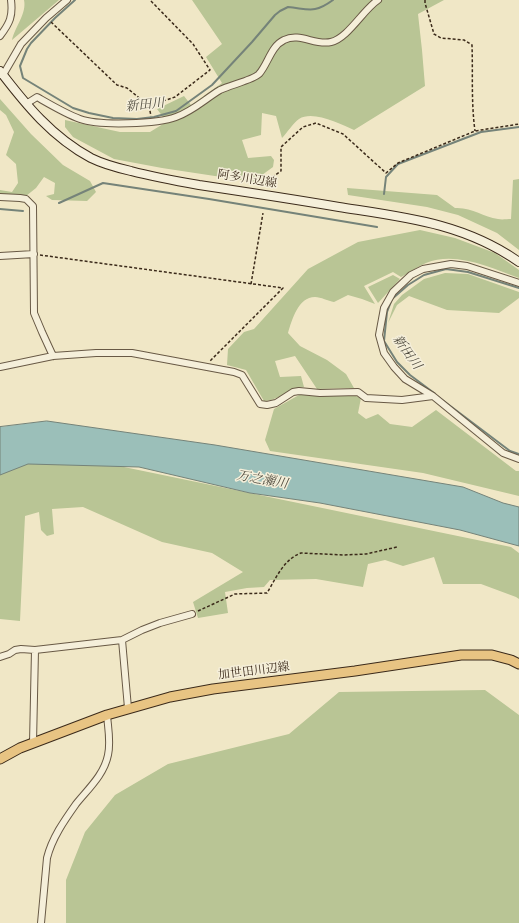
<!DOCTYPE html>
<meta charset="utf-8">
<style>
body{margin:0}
canvas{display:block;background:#f0e7c6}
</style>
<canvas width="519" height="923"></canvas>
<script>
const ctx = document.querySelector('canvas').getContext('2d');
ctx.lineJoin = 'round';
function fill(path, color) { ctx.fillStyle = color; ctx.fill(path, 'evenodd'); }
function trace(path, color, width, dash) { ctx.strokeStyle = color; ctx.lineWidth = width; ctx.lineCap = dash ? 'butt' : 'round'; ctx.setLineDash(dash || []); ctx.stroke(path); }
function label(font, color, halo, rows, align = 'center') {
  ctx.font = font + ' "IM FELL English","Noto Serif JP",serif'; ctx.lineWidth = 3; ctx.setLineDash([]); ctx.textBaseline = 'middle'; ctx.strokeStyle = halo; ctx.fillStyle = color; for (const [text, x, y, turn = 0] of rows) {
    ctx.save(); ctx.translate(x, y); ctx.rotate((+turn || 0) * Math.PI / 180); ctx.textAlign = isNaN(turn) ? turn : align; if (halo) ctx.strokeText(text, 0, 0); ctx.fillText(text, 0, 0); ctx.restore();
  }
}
const green = new Path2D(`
 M 24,0 L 59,0 L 12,40 C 15,27 27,13 24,0 Z
 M 192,0 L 444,0 L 418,14 L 422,50 L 425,86 L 354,130 C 340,124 313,110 299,119 C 293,123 287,133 282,138 L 276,116 L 262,113 L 261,135 L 242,140 L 248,158 L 271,156 L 274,160 L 273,167 L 262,175 L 261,183 L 162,168 L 114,159 L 73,137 L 65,127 L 65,120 L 120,132 L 150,132 L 163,124 L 163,117 L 157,109 L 184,96 L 191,105 L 222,83 L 206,57 L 222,44 Z
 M 0,99 L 31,134 L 63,165 L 90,181 L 96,192 L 87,201 L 52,200 L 46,196 L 54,194 L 55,183 L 44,177 L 36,188 L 26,196 L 0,194 L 0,190 L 12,192 L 18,183 L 16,164 L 6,155 L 14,132 L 6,115 L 0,110 Z
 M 519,179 L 519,250 L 497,233 L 458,215 L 427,207 L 348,195 L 347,188 L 437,195 L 455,208 C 472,207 483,217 498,219 C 502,220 507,219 511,219 L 513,180 Z
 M 420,230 L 455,238 L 495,253 L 519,270 L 519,278 C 491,268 456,251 426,263 C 417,267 409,273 401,277 L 393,272 L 364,286 L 375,304 L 362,299 L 348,295 L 334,302 C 328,301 321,297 315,297 C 298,297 292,320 288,333 L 300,346 L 327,360 L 346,374 L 354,388 L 317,389 L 295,356 L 275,361 L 280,377 L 301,376 L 304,387 C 287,388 281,400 264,401 L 246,370 L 227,365 L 228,349 L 244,332 L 254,329 L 308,269 L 358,242 Z
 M 445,273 L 468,274 L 519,292 L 519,298 L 499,313 L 447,310 L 409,296 L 397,305 L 388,323 L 394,304 L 402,295 L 424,279 Z
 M 393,275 L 400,279 L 378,303 L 368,287 Z
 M 299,395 L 356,396 L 361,398 L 358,413 L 366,419 L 378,414 L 390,424 L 412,427 L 436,410 L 516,471 L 519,471 L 519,496 L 423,473 L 270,451 L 265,440 L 274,409 Z
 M 32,448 L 511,547 L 519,553 L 519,599 L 516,597 L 481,584 L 443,584 L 434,557 L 403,566 L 385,560 L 368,564 L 363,587 L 316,579 L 270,580 L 264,587 L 247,588 L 225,592 L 228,613 L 198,618 L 193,602 L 243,572 L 212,553 L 162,542 L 83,507 L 52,509 L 54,534 L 47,536 L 41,530 L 39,512 L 25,516 L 20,621 L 0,619 L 0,451 Z
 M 485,690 L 519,715 L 519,923 L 66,923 L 66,880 L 85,832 L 115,795 L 168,764 L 289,734 L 339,692 Z`);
const water = new Path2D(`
 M 47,421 L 215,445 L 463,487 L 503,503 L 519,507 L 519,546 L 460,530 L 320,503 L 250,493 L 139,467 L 28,464 L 0,475 L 0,427 Z`);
const stream = new Path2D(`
 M 75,0 L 55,18 L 31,43 L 27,49 L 20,66 L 23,78 L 73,108 L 89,113 L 113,118 L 137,119 L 154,117 L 176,111 L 212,85 L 252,42 L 275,15 L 280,11 L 288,7 C 309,9 314,14 333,0
 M 384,194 L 386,177 L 398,164 L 481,132 L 519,127
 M 59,203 L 103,183 L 209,199 L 377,227
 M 0,209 L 23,211
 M 434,393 L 410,375 L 397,362 L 384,341 L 387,312 L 392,299 L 408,285 L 424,275 L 446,269 L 468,272 L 519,288
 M 437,396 L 510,451 L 519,454`);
const path = new Path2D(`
 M 425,0 L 425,3 L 434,34 L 441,38 L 464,40 L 472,45 C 473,74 471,102 475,131
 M 51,22 L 117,85 L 127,88 L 149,106 L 175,97 L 210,70 L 193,44 L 150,0
 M 149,106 L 151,116
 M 268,180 L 281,171 L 281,147 L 303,127 L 316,123 L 343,134 L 386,173 L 398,163 L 475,131 L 519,124
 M 40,255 L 283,288 L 210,361
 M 251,284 L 263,213
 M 198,611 L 235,594 L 267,593 C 276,578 284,559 301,553 L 344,555 L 366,554 L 397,547`);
const minor = new Path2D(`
 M 0,36 C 10,23 13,16 11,0
 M 0,75 L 3,75 L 21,44 L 46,18 L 67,0
 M 26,104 L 37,97 C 51,105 66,114 80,119 C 99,126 158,124 176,117 C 193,111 205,99 220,90 C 230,85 253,80 259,74 C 268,64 271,46 284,40 C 300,32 315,46 331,42 C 348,38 363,10 378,0
 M 0,197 L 20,198 L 26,199 L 33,206 L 34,313 L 42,332 L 53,356
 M 0,256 L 34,254
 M 519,283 L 467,266 L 451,264 L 423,269 L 411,275 L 393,292 L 384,308 L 379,335 L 384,353 L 394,367 L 405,379 L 433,396 L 503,453 L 519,459
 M 0,367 L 53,356 L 96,353 L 132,353 L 234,372 L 242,375 L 260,404 L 267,405 L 276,403 L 293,392 L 299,391 L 320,393 L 358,392 L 366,398 L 402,400 L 433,396
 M 122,640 L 128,708
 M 0,657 L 9,654 L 15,650 L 21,649 L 35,650 L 122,640 L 142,630 L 160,623 L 192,614
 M 33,743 L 35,650
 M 41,923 L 47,858 C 52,838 64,821 76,804 C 88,789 104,775 108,755 C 111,742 108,728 107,715`);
const secondary = new Path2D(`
 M 0,71 C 26,105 52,137 91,158 C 103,164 118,168 131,171 C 154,177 176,181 199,185 C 246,192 292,199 339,207 C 403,217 464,223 519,262`);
const primary = new Path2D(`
 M 0,759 L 20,748 L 107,715 L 170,697 L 213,689 L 355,671 L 461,655 L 492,655 L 511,660 L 519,664`);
const streetNames = [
 ["阿多川辺線",247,180,9],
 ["加世田川辺線",254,672,-7]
];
const waterNames = [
 ["新田川",145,106,-6],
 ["新田川",406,353,54],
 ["万之瀬川",262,481,10]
];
fill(green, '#b9c595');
fill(water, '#9bbfb9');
trace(water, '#758379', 1);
trace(stream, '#758379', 2);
trace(minor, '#685945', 8);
trace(secondary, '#3b2a1a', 10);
trace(primary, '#3b2a1a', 11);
trace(path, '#3b2a1a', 1.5, [3, 2]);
trace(minor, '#f5efda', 6);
trace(secondary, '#f5efda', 8);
trace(primary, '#e8c483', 9);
label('12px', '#3b2a1a', '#f5efda', streetNames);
label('italic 13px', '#534f42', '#f5efda', waterNames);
</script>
